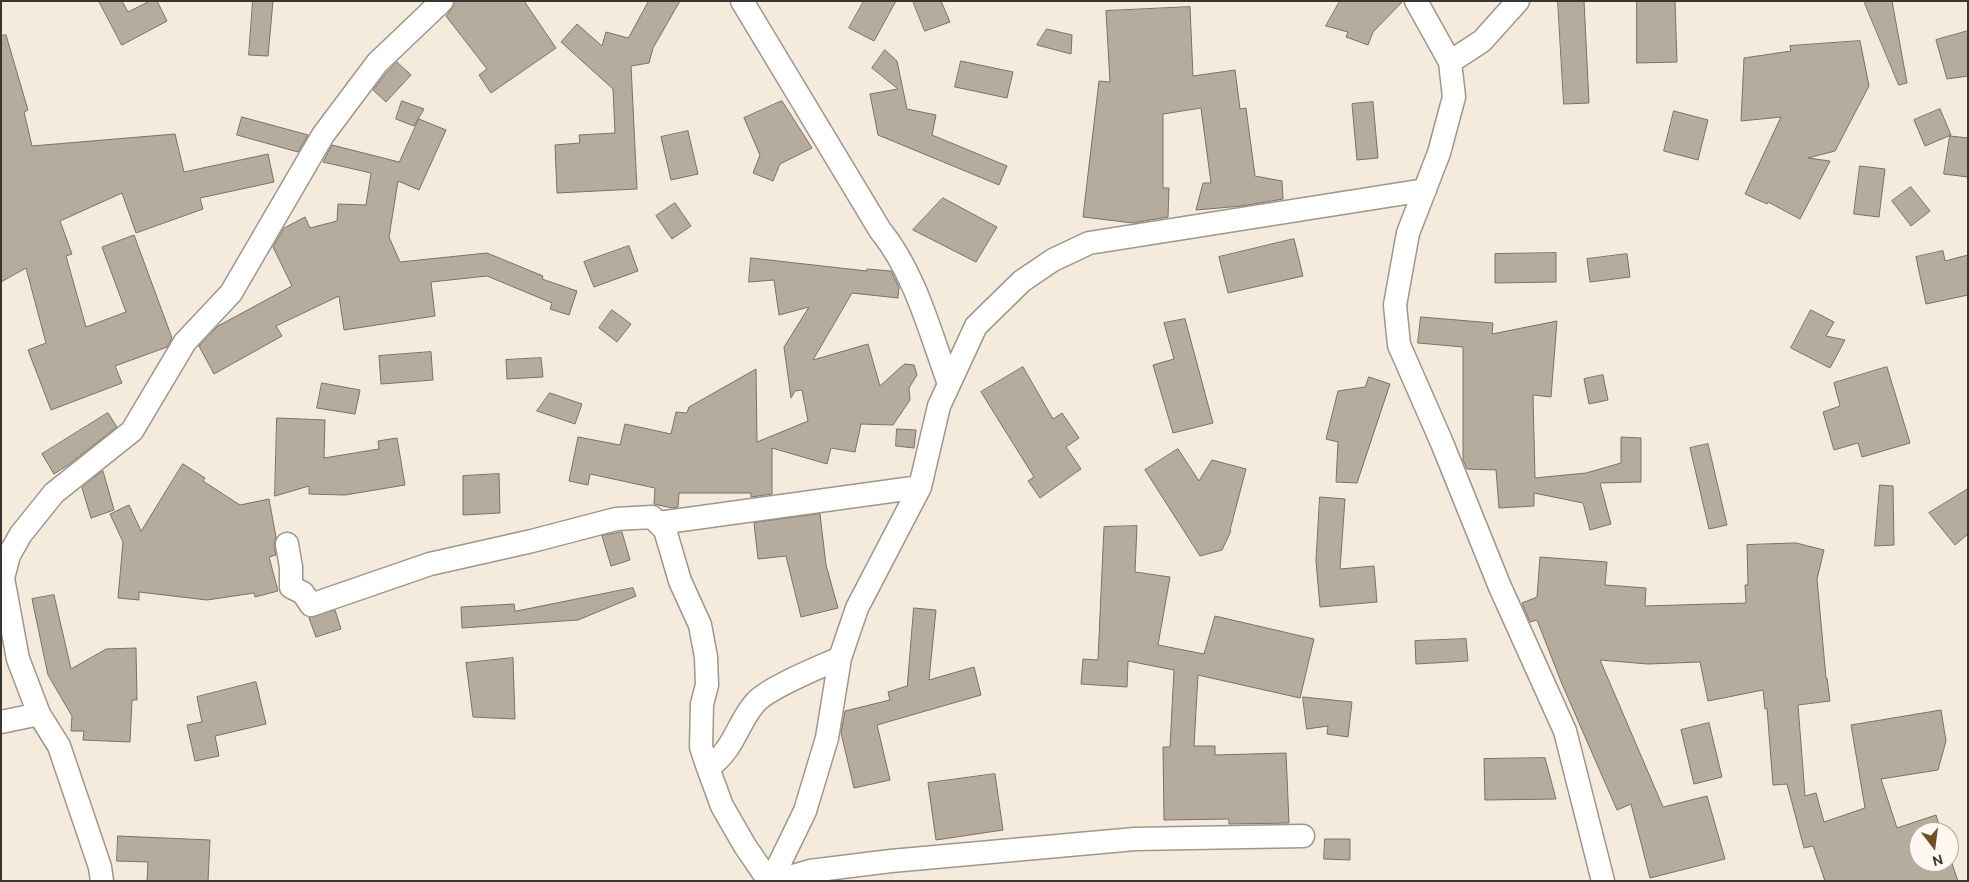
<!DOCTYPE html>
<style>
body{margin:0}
#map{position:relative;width:1969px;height:882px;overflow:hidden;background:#f5ebdc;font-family:Ubuntu,sans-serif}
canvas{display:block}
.frame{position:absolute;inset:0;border:2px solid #393530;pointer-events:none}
.north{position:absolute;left:1909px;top:822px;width:50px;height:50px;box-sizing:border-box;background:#fff8f0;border:1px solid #b0aaa3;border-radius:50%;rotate:165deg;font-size:14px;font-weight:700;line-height:20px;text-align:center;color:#393530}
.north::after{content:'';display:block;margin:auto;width:18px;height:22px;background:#6c5123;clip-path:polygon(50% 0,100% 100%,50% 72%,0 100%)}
</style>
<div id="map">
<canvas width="1969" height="882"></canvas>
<div class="frame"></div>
<div class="north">N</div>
</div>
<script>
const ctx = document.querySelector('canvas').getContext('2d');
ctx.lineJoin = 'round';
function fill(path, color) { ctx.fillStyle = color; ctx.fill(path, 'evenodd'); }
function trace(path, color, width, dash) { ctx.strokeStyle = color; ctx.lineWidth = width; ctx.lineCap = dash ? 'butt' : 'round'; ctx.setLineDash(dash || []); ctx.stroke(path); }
const building = new Path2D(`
 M 99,1 L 122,1 L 128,12 L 150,1 L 157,1 L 167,21 L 122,45 Z
 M 253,1 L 273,1 L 268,56 L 249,55 Z
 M 455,1 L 524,1 L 556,48 L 491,93 L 479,75 L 487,69 L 446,16 L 451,10 Z
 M 649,1 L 680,1 L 653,48 L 649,63 L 631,66 L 637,189 L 557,193 L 555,145 L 580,143 L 579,135 L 615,133 L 613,89 L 561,42 L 577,24 L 602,46 L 606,32 L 628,38 Z
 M 864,1 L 896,1 L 874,41 L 849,28 Z
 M 913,1 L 941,1 L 950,22 L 925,31 Z
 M 1340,1 L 1403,1 L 1373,32 L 1368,45 L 1346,37 L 1348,32 L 1326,26 Z
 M 1558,1 L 1584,1 L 1589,103 L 1564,104 Z
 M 1637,1 L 1675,1 L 1677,62 L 1637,63 Z
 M 1864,1 L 1892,1 L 1907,83 L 1899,85 Z
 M 1190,7 L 1193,76 L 1235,70 L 1240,109 L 1246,108 L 1255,176 L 1282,181 L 1283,199 L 1242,206 L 1196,210 L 1203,183 L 1211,183 L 1201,108 L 1163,114 L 1163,188 L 1169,188 L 1168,217 L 1133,223 L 1083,217 L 1099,81 L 1110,82 L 1106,11 Z
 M 1047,29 L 1072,35 L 1071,54 L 1037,45 Z
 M 1968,31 L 1968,76 L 1947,79 L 1936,40 Z
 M 6,35 L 28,110 L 24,112 L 32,146 L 175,134 L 184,172 L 268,154 L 274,182 L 200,198 L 203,209 L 136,233 L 122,193 L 60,221 L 72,254 L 66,256 L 86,327 L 126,312 L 102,247 L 134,235 L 172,338 L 167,347 L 115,366 L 122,383 L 51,410 L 28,350 L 46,343 L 26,268 L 1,282 L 1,36 Z
 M 1860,41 L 1869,86 L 1835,151 L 1808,158 L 1830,161 L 1800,219 L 1768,202 L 1767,204 L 1745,194 L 1781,117 L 1741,121 L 1744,58 L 1791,51 L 1790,46 Z
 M 885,50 L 897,61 L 907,109 L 936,115 L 932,135 L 1007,166 L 999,185 L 878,135 L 870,94 L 898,89 L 872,68 Z
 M 961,61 L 1013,72 L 1007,98 L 955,87 Z
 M 397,62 L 411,75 L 386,102 L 373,90 L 387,72 Z
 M 402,101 L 424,109 L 414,126 L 396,119 Z
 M 782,101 L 812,148 L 780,164 L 773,181 L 753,173 L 760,155 L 744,118 Z
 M 1373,102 L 1378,158 L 1357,160 L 1352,104 Z
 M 1940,109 L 1951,135 L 1925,146 L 1914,120 Z
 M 1674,111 L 1708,120 L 1698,160 L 1664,151 Z
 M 242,117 L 308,135 L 298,152 L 237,135 Z
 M 419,119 L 446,130 L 419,190 L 398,181 L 389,237 L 400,262 L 487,253 L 543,276 L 542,279 L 577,291 L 569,315 L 550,309 L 552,303 L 487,276 L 431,282 L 435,316 L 344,330 L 339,296 L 276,326 L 282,336 L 214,374 L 199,346 L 218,326 L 292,286 L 273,247 L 284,228 L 305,217 L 310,228 L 337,221 L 338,204 L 366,205 L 371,173 L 323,162 L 332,145 L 399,162 Z
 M 688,131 L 698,174 L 671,180 L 661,137 Z
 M 1950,136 L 1968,138 L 1968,177 L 1944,174 Z
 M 1860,166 L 1885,169 L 1879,217 L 1854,214 Z
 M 1911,187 L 1930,211 L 1911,226 L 1892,201 Z
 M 943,198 L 997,227 L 976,262 L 913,230 Z
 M 675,203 L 691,226 L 672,239 L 656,216 Z
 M 1294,239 L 1303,276 L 1228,293 L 1219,257 Z
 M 629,246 L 638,271 L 594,287 L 584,262 Z
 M 1943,251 L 1945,261 L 1968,255 L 1968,295 L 1926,304 L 1916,257 Z
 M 1556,253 L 1556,282 L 1495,283 L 1495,254 Z
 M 1627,254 L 1630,277 L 1590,282 L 1587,259 Z
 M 751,258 L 867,271 L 867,269 L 891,271 L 899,287 L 898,298 L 852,293 L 813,360 L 868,344 L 880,386 L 902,366 L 905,364 L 914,365 L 917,375 L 909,388 L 910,400 L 893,425 L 861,424 L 855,452 L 831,448 L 827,464 L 772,448 L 772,494 L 751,497 L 751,493 L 679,493 L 678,507 L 672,508 L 654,504 L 655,488 L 590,474 L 588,485 L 569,481 L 578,437 L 620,445 L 625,424 L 671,434 L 676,412 L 687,413 L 689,407 L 756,369 L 757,442 L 808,421 L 802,390 L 795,391 L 791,398 L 784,347 L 809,307 L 779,315 L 774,280 L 749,282 Z
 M 612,310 L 631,324 L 617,342 L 599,328 Z
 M 1811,310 L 1834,322 L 1826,336 L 1845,340 L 1830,368 L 1791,348 Z
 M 1421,317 L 1493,323 L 1492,334 L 1557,321 L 1551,397 L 1533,395 L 1535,478 L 1586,473 L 1621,463 L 1621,437 L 1641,438 L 1641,482 L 1600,483 L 1611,524 L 1590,530 L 1583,503 L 1534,493 L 1534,506 L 1499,508 L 1496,470 L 1467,469 L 1463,460 L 1463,347 L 1418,343 Z
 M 1185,319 L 1213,423 L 1173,433 L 1153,365 L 1174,359 L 1164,323 Z
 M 431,352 L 433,380 L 381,384 L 379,356 Z
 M 541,358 L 543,377 L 507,379 L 506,360 Z
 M 1023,367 L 1053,419 L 1062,413 L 1079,438 L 1066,447 L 1081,469 L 1040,498 L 1028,481 L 1034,477 L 981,392 Z
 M 1887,367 L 1910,443 L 1862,457 L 1858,443 L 1834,450 L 1823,412 L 1840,406 L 1834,383 Z
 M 1603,375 L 1608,400 L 1589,404 L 1584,379 Z
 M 1369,377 L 1390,384 L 1357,483 L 1336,482 L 1338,442 L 1326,439 L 1338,391 L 1365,387 Z
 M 322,383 L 360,390 L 355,414 L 317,408 Z
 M 550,393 L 582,404 L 575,424 L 537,411 Z
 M 108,413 L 117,427 L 68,465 L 54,474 L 42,454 Z
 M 277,418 L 325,420 L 324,458 L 379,449 L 378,441 L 397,438 L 405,485 L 345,495 L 309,494 L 309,486 L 275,496 Z
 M 897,429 L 916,430 L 914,448 L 896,446 Z
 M 1708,444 L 1727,525 L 1709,529 L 1690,448 Z
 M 1178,449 L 1199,481 L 1212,460 L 1246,469 L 1230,530 L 1231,531 L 1222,550 L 1200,556 L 1145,470 Z
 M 183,464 L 205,478 L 203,481 L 240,505 L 269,499 L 276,537 L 274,546 L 276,555 L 269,557 L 278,591 L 255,597 L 254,593 L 207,600 L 139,592 L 139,600 L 118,598 L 123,542 L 110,514 L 129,505 L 141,531 Z
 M 103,471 L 114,510 L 91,518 L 82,488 Z
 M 499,474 L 500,513 L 463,515 L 463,476 Z
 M 1880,485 L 1893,486 L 1894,545 L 1875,546 Z
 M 1968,489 L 1968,534 L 1955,545 L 1929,513 Z
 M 1320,497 L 1345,499 L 1340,569 L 1374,566 L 1377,602 L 1320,607 L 1316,561 Z
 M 820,514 L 826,565 L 838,608 L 801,617 L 786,556 L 758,559 L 754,523 Z
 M 1137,526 L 1135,572 L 1170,577 L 1158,645 L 1204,654 L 1215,616 L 1314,639 L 1300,698 L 1198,675 L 1194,746 L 1215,746 L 1215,755 L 1286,753 L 1289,823 L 1229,824 L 1229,819 L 1164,820 L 1163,747 L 1170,747 L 1174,670 L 1128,661 L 1127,687 L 1081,684 L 1083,659 L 1098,660 L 1104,527 Z
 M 622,532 L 630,560 L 611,566 L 602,536 Z
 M 1796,543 L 1824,550 L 1817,579 L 1826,678 L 1827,678 L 1830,701 L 1798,705 L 1805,796 L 1816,793 L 1824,822 L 1865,808 L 1851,725 L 1941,710 L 1946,741 L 1938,770 L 1881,779 L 1897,828 L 1936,815 L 1941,832 L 1919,832 L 1919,862 L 1949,862 L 1949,855 L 1958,881 L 1825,881 L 1813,846 L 1804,848 L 1787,784 L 1773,785 L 1767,708 L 1765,709 L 1763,690 L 1708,701 L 1700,662 L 1648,664 L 1600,660 L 1663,807 L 1707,796 L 1725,859 L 1650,878 L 1631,804 L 1617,810 L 1562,684 L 1537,620 L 1530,622 L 1522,603 L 1537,597 L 1540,557 L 1607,562 L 1605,585 L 1646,588 L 1645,606 L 1746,603 L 1745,585 L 1748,585 L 1747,545 Z
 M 633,588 L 636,596 L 578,620 L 462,628 L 461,607 L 514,604 L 515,611 Z
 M 54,595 L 71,669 L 106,649 L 136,648 L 137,700 L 132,700 L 130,742 L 83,740 L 84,731 L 71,731 L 72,716 L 48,675 L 32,599 Z
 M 914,608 L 936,610 L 929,680 L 974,667 L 981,695 L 877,725 L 890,780 L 854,788 L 841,733 L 845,711 L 890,700 L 888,692 L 907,686 Z
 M 335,610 L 341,629 L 316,637 L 309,618 Z
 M 1466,639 L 1468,661 L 1416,664 L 1415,641 Z
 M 513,658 L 515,719 L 473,717 L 466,663 Z
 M 256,682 L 266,724 L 215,736 L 219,756 L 195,761 L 187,725 L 202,722 L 197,697 Z
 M 1303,697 L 1352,702 L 1348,737 L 1327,734 L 1328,726 L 1307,729 Z
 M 1709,723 L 1722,777 L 1694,784 L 1681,730 Z
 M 1545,758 L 1556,799 L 1485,800 L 1484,759 Z
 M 995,774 L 1003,830 L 936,840 L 928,783 Z
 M 118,836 L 210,840 L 208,881 L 147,881 L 148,862 L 117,861 Z
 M 1325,839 L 1350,839 L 1350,860 L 1324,859 Z`);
const minor = new Path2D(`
 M 742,1 L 880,230 C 915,273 930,332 949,384
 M 1416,1 L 1450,62 L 1454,97 L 1439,153 L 1408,233 L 1395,305 L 1399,345 L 1442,443 L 1500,587 L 1565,731 L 1603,881
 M 1450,62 L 1482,41 L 1518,1
 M 659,523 L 920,487
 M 287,544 L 291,567 L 291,587 L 303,593 L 311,605 L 430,564 L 532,541 L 616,519 L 652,517 L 665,530 L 680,581 L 700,625 L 706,657 L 707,685 L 702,704 L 701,747 L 708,768
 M 1,722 L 39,714
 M 102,881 L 100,867 L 59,746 L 39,714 L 18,659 L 3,578 L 9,555 L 21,534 L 54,493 L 132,431 L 185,342 L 231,293 L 323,135 L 377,63 L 442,1
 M 769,881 L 745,846 L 722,806 L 708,768 C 736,747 735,727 755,703 C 767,688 820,667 840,658
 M 771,881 L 805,811 L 827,738 L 840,658 L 857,608 L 920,487 L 939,406 L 976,326 L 1022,281 L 1053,260 L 1089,243 L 1425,190
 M 776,881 L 810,871 L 891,861 L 1135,839 L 1303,836`);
fill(building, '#b6ac9e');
trace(building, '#7a7164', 1);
trace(minor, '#a09689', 25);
trace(minor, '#fff', 22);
</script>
